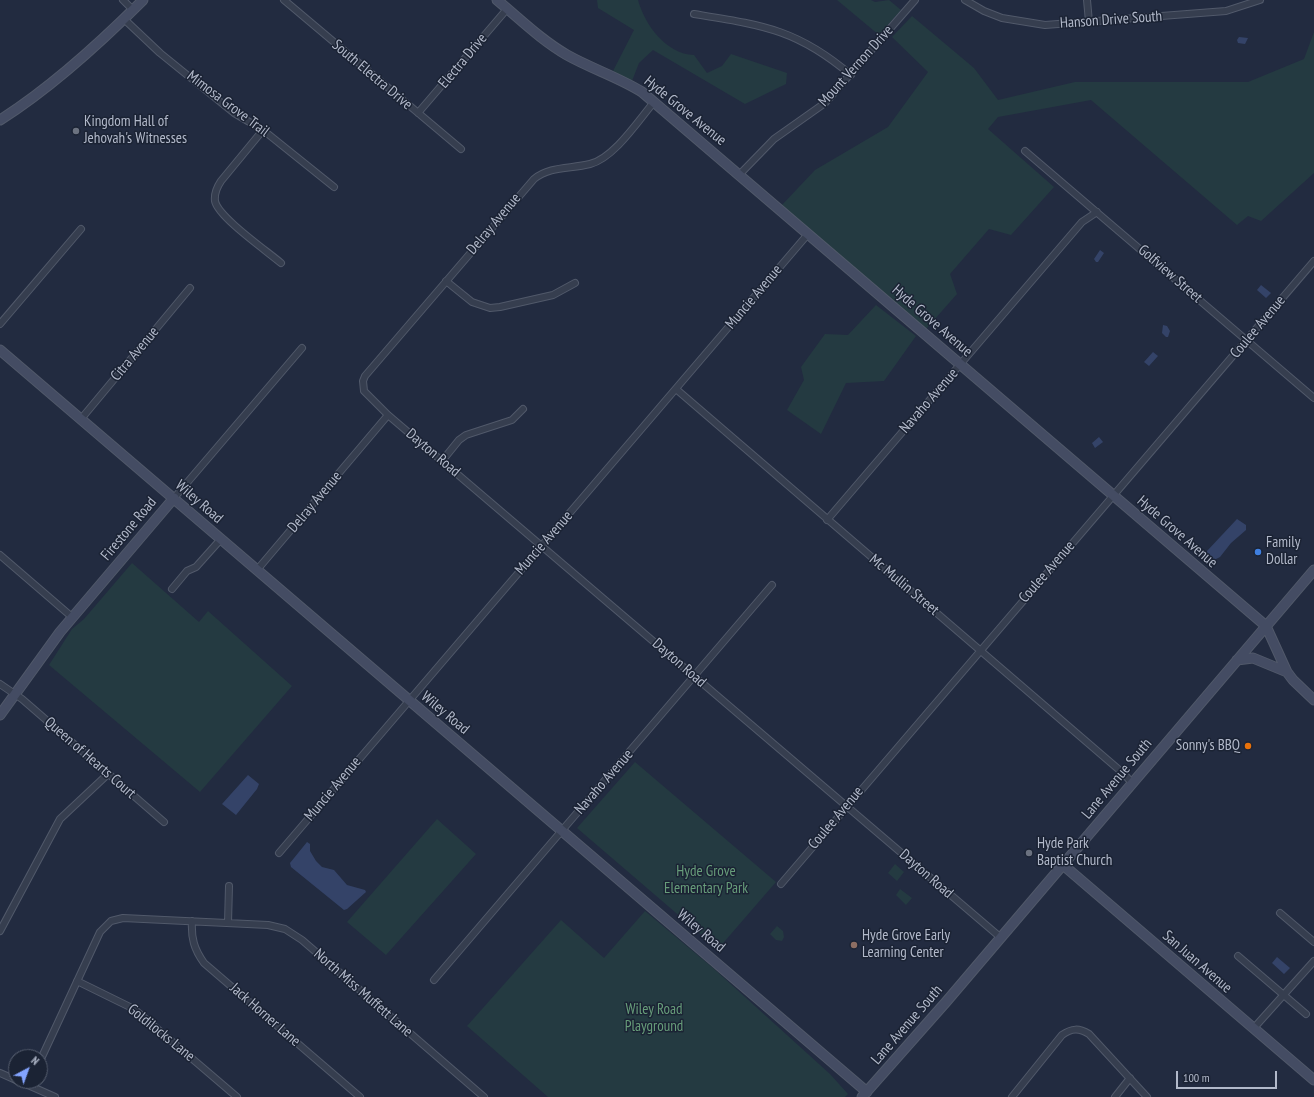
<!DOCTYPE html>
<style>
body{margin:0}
#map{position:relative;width:1314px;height:1097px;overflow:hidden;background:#222b40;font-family:"PT Sans Narrow",sans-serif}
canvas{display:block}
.north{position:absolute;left:8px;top:1049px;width:40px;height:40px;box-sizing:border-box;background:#1b2334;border:1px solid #575f70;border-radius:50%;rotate:41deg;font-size:11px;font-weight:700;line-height:16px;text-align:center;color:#b2b9ca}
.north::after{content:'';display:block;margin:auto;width:14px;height:18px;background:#83a4ff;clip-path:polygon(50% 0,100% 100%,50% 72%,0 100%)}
.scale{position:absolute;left:1176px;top:1071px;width:101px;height:18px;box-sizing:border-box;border:2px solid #b2b9ca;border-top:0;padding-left:5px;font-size:12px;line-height:14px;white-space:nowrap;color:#b2b9ca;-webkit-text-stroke:3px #1b2334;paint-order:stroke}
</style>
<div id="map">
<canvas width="1314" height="1097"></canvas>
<div class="north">N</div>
<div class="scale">100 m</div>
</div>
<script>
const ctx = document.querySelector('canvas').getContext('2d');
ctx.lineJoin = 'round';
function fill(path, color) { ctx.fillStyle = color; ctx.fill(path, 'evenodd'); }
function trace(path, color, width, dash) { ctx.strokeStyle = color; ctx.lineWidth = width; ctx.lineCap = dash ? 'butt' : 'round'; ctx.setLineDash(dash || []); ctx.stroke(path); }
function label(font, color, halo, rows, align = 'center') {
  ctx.font = font + ' "PT Sans Narrow",sans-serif'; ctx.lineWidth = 3; ctx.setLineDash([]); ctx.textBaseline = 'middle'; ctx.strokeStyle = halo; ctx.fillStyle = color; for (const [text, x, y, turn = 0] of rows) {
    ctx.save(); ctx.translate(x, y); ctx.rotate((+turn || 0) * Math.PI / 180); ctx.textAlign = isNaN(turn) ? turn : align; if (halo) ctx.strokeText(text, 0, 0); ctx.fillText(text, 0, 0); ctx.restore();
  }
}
const green = new Path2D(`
 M 597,0 L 638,0 C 645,25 666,54 694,55 L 707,73 L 722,66 L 731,54 L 787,73 L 786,84 L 745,104 L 653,50 L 639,63 L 632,81 L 613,71 L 634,30 L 598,8 Z
 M 837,0 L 871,0 L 875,2 L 889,0 L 901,10 L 879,35 Z
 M 912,16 L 974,68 L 998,100 L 1075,82 L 1248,82 L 1304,59 L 1314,32 L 1314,173 L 1261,221 L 1248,216 L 1237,225 L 1091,100 L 998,117 L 988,129 L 1054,187 L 1011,235 L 989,229 L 950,274 L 957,294 L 926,329 L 781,206 L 815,170 L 888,127 L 928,72 L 892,37 Z
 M 876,305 L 916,336 L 884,381 L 846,383 L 821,434 L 787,410 L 804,380 L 801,367 L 825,334 L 848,335 Z
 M 132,563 L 199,622 L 208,611 L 292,686 L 200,792 L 49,665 L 72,629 L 84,619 Z
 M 635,762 L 776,882 L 718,949 L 577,828 Z
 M 437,819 L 476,854 L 386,955 L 347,922 Z
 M 895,864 L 904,872 L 897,881 L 888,873 Z
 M 900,889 L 912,898 L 906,905 L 896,895 Z
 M 645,911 L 713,968 L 830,1074 L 848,1094 L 845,1097 L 548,1097 L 467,1026 L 561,920 L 604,958 Z
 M 777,926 L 783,931 L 784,937 L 782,941 L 776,940 L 770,934 Z`);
const water = new Path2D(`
 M 1239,37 L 1248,38 L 1245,44 L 1238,43 L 1237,40 Z
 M 1100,250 L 1104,253 L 1098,262 L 1096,262 L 1094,259 Z
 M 1261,285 L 1271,293 L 1266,298 L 1257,290 Z
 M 1163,325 L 1167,326 L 1170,331 L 1168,337 L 1166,337 L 1162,333 Z
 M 1153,352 L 1158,356 L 1149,366 L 1144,362 Z
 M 1099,437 L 1103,442 L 1095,448 L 1092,443 Z
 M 1237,519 L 1246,525 L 1246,530 L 1231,543 L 1220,557 L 1214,560 L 1206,555 L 1207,551 Z
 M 248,775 L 259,784 L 257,789 L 236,815 L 222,804 Z
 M 307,842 L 310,844 L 310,851 L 316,861 L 322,867 L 334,870 L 347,885 L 365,890 L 366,892 L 347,909 L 344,910 L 291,867 L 290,863 Z
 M 1277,957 L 1290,968 L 1284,974 L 1272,963 Z`);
const street = new Path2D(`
 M 123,0 L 133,10
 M 284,0 L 461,149
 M 965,0 L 984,11 L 1002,18 L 1045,25 L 1226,11 L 1260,0
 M 1087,0 L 1089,22
 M 694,14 C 762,25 797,29 851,75
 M 124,19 L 160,53 L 234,113 L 263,130 L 334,187
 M 654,102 C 638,121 614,158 590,164 C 570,169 550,166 534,179 L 365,376 L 363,381 L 364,391 L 388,415 L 1000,937
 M 418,113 L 507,9
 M 263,130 L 221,181 C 217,187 214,193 215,201 C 218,217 267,251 281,263
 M 1025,151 L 1314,398
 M 739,175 L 774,139 L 825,103 L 915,0
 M 446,281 L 472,302 L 490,308 L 500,307 L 553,295 L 575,283
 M 0,324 L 81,229
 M 676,389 L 1124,774 L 1132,783
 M 81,419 L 190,288
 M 442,461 L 459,440 L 466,435 L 512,420 L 523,409
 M 174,498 L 302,348
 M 827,520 L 1082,222 L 1097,212
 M 0,555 L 72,617
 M 257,570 L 388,415
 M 172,589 L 187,571 L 196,567 L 221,539
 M 0,684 L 22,699 L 164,822
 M 279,853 L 808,234
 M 781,884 L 1314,261
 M 1280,913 L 1314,942
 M 192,921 C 191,938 194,949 204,963 L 360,1097
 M 228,923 L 229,886
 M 0,931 L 60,819 L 108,774
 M 1238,956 L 1306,1014
 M 434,980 L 772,585
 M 77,981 L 134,1009 L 237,1097
 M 1253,1029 L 1314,961
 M 40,1061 L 100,932 L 111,921 L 123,918 L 268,925 L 285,929 L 302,940 L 484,1097
 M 0,1073 L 16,1080
 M 19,1081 L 55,1097
 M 1012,1097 L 1062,1035 C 1072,1028 1079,1028 1089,1034 L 1147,1097
 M 1115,1097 L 1130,1078`);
const secondary = new Path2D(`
 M 497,0 C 520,19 541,40 567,55 C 592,69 618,77 642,92 L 1266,626 L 1287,672 L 1293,680 L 1314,700
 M 0,120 C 52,87 100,43 143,0
 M 0,350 L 867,1092
 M 1237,660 L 1253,658 L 1287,672
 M 0,715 L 60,632 L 174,498
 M 1062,864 L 1314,1080
 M 862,1097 L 946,1002 L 1314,570`);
const markers = [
 [76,131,4,"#6b7280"],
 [1258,552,4,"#3f7fe0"],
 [1248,746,4,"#e8710a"],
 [1029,853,4,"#6b7280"],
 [854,945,4,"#8d6e63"]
];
const streetNames = [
 ["Hanson Drive South",1111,20,-4],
 ["Electra Drive",463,61,-50],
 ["Mount Vernon Drive",856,66,-48],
 ["South Electra Drive",372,75,40],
 ["Mimosa Grove Trail",228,104,37],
 ["Hyde Grove Avenue",685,111,39],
 ["Delray Avenue",494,224,-50],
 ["Golfview Street",1170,274,41],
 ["Muncie Avenue",754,297,-50],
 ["Hyde Grove Avenue",932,321,41],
 ["Coulee Avenue",1258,327,-50],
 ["Citra Avenue",135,354,-50],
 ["Navaho Avenue",929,401,-49],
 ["Dayton Road",433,453,40],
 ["Wiley Road",199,502,41],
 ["Delray Avenue",315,502,-50],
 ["Firestone Road",129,529,-50],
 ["Hyde Grove Avenue",1177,532,41],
 ["Muncie Avenue",544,543,-49],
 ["Coulee Avenue",1047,572,-49],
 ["Mc Mullin Street",904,585,40],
 ["Dayton Road",679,663,41],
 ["Wiley Road",445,713,40],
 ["Queen of Hearts Court",90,758,41],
 ["Lane Avenue South",1117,779,-50],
 ["Navaho Avenue",604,782,-49],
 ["Muncie Avenue",333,789,-50],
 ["Coulee Avenue",836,818,-50],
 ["Dayton Road",926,874,41],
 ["Wiley Road",701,931,40],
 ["San Juan Avenue",1197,962,41],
 ["North Miss Muffett Lane",363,993,41],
 ["Jack Horner Lane",265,1015,41],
 ["Lane Avenue South",907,1025,-49],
 ["Goldilocks Lane",161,1033,39]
];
const poiNames = [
 ["Kingdom Hall of",84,122],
 ["Jehovah's Witnesses",84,139],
 ["Family",1266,543],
 ["Dollar",1266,560],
 ["Sonny's BBQ",1240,746,"right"],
 ["Hyde Park",1037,844],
 ["Baptist Church",1037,861],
 ["Hyde Grove Early",862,936],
 ["Learning Center",862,953]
];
const parkNames = [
 ["Hyde Grove",706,872],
 ["Elementary Park",706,889],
 ["Wiley Road",654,1010],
 ["Playground",654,1027]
];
fill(green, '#243a41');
fill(water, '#344368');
trace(street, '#51596a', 8);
trace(secondary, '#51596a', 11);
trace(street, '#363e4f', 6);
trace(secondary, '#444c63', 9);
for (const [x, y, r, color] of markers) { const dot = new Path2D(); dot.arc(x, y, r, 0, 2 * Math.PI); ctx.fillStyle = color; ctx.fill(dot); trace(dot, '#1b2334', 1.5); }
label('15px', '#b2b9ca', '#1b2334', streetNames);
label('15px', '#b2b9ca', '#1b2334', poiNames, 'left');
label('15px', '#679d7a', '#1b2334', parkNames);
</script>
